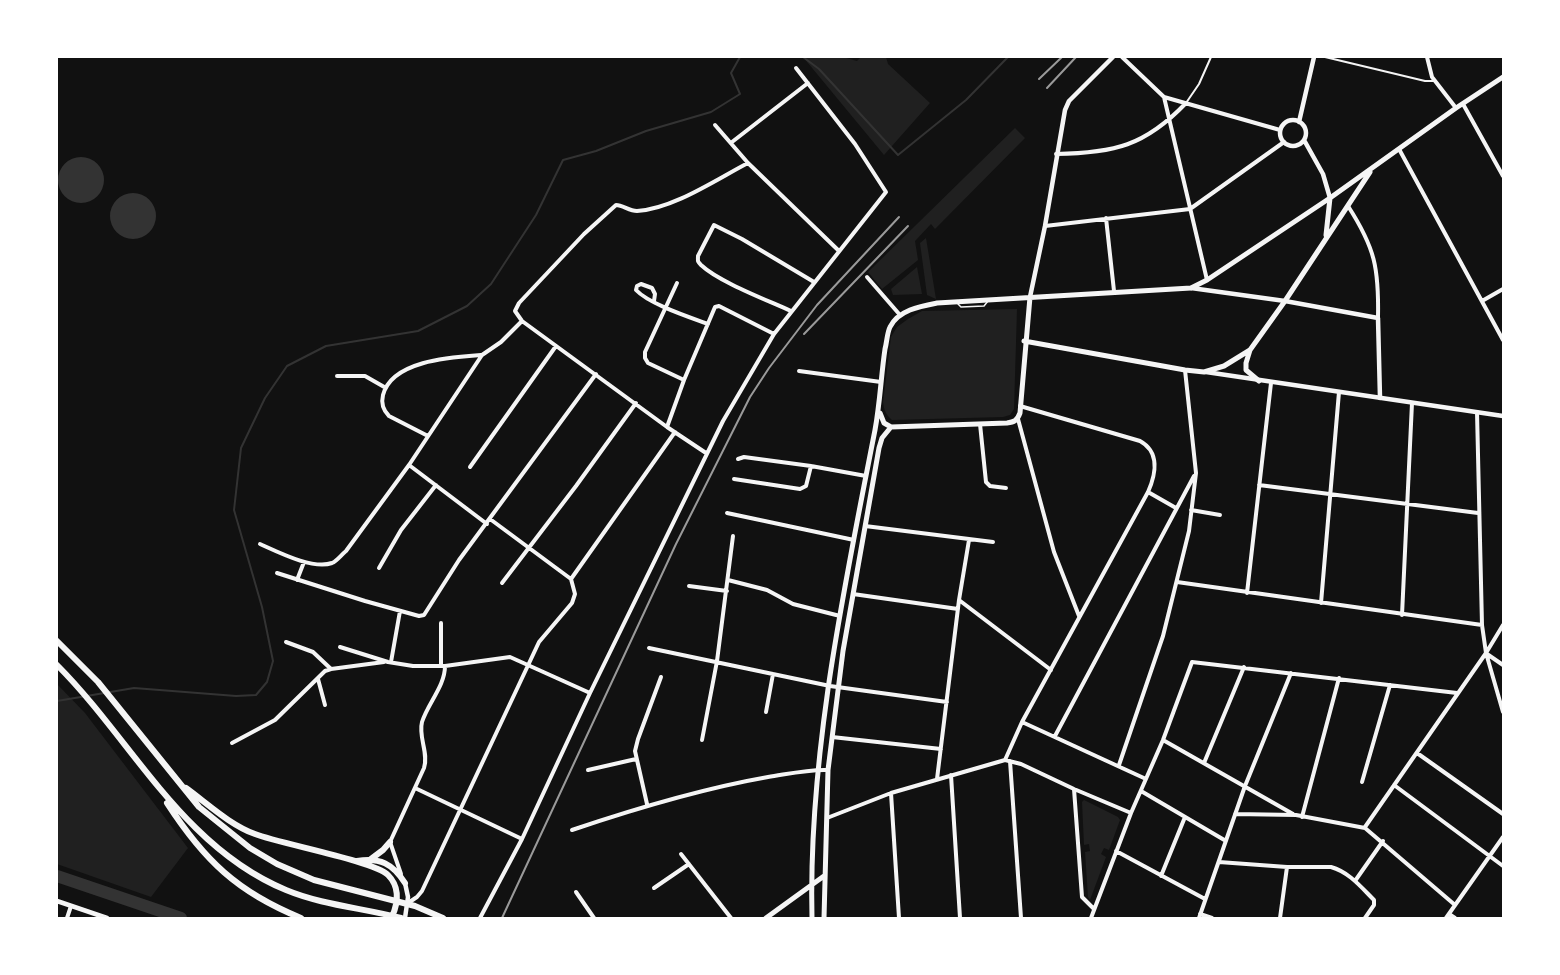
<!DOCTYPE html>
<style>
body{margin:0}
#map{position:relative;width:1560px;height:975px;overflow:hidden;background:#111;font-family:"DM Sans",sans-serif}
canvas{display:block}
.frame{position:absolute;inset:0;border:58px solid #fff;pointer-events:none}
</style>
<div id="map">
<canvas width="1560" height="975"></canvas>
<div class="frame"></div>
</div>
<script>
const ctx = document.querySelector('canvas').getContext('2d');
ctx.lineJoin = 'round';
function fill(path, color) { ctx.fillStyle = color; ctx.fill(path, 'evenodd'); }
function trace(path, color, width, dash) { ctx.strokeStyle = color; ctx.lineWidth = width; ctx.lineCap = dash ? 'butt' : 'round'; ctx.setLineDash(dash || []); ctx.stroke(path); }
const green = new Path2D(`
 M 803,57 L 843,57 L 857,61 L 861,57 L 886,57 L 888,64 L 930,103 L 884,155 Z
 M 1015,128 L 1025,138 L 935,229 L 931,224 L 915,241 L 918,260 L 882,289 L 868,272 Z
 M 926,238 L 936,299 L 927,295 L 920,243 Z
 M 917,267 L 922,294 L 893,295 L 891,289 Z
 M 1017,309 L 1014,409 L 1010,415 L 1003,417 L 892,420 C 886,415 884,410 883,402 L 891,337 L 897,327 L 908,319 L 922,311 Z
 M 57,684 L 85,713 L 188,848 L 151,897 L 57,864 Z
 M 1084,800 L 1118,817 L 1120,820 L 1109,850 L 1104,848 L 1101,854 L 1106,857 L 1090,900 L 1088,897 L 1085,852 L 1090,851 L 1089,844 L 1084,845 L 1082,802 Z`);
const water = new Path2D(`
 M58 180a23 23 0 1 1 46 0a23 23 0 1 1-46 0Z
 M110 216a23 23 0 1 1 46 0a23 23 0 1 1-46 0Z`);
const stream = new Path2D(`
 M 803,57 L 819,69 L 898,155 L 966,100 L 1008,57
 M 57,701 L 134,688 L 236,696 L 256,695 L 267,682 L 273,661 L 262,607 L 234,510 L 241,448 L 265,398 L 287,366 L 326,346 L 418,331 L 467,306 L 491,284 L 536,215 L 563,160 L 596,151 L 646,131 L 711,112 L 740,94 L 731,73 L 740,57`);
const river = new Path2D(`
 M 57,876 L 181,918`);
const service = new Path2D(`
 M 958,304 L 961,307 L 984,306 L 988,301`);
const pedestrian = new Path2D(`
 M 1325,57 L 1425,81 L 1435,81
 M 1186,103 L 1199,84 L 1211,57`);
const minor = new Path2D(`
 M 1122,57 L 1164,97 L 1280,130
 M 1427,57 L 1432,77 L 1456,108
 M 1164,97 L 1207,280
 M 1463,104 L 1503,176
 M 715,125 L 748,163 L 838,250
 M 732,142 L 808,83
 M 1399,149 L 1503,340
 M 1056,154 C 1114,153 1145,146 1186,103
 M 1348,206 C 1375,248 1379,268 1378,318
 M 1106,218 L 1114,291
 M 1045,226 L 1190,209 L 1284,142
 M 867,277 L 900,315
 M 677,283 L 645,352 L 645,358 L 648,363 L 684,380
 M 654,301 L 655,294 L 652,288 L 641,284 L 637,286 L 636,290 C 649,304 689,317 708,324
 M 1482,301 L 1503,289
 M 791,311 C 767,300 719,282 701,265 C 697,261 698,261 698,256 L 714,225 L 742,239 L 814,282
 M 799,371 L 881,382
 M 337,376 L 365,376 L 386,388
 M 1477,412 L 1482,625 L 1486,653 L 1503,712
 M 1018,419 L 1054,552 L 1079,616
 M 980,424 L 986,482 L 990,486 L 1006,488
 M 667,427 L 684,380 L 715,307 L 719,306 L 774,334
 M 428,436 L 389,416 C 383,410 381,403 383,395 C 392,360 453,357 481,355
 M 706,453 L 667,427 L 522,321 L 515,311 L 519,303 L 584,234 L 616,205 C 623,205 629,211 637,211 C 673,209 717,179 748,163
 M 738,459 L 744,457 L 811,466 L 866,476
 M 409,465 L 487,524
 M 470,467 L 556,346
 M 734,479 L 800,489 L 806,486 L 811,466
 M 1259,485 L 1478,513
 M 1148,492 L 1176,508
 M 1191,510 L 1220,515
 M 727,513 L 854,540
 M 490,519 L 571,579
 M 865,526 L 993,542
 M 260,544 C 278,552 313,570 332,563 C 337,561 341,555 346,551 L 409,465 L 482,355 L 501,342 L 522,321
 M 379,568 L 401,530 L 436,485
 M 277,573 L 365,601 L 419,616 L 424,615 L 459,560 L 596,374
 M 297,580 L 304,562
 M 728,580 L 767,590 L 793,604 L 840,616
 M 1177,582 L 1482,625
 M 502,583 L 576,486 L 636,403
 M 689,586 L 727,591
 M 1247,593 L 1271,383
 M 853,594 L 958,609
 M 959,600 L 1051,670
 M 1321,603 L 1339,392
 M 1402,615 L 1412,403
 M 286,642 L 313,652 L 331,669
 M 340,647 L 388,662 L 413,666 L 445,666 L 510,657 L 590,693
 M 649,648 L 830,686 L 947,702
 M 1487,654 L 1503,665
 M 391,662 L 400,611
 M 441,666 L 441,623
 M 318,679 L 325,705
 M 766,712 L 773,674
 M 1022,722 L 1146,779
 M 1055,736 L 1194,476
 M 832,737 L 941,749
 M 702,740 L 717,661 L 733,536
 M 1163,740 L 1293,814
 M 232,743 L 275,720 L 325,671 L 331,669 L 384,662
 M 1417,753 L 1503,814
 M 1005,760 L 1022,722 L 1148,492 C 1156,474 1160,452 1140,441 L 1020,406
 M 1010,761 L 1021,918
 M 1204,763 L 1244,667
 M 1119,765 L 1163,636 L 1189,531 L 1196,473 L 1185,370
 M 588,770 L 636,759
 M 951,775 L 960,918
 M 937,779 L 959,600 L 969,540
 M 1362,782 L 1390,685
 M 1394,785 L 1503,866
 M 415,788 L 522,839
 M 1074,789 L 1082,897 L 1094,909
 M 1141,791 L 1226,841
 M 891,793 L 899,918
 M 647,804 L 635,751 L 638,739 L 661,677
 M 1235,814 L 1296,815 L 1365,828 L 1455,905
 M 1302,817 L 1339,678
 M 827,818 L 891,793 L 1005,760 L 1021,764 L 1074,789 L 1131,813
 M 1365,827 L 1486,653 L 1503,625
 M 572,830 C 637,808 700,789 768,777 C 788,774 809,769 828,770
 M 1116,851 L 1205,899
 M 681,854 L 731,918
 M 1219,862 L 1287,867 L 1331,867 C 1349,872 1361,887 1374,900 L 1374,905 L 1365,918
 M 401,874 L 390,842 L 424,768 C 429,753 418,737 422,722 C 428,703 445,686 445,666
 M 1161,876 L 1185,817
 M 1355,881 L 1383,841
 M 654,888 L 689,864
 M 576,892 L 594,918
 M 408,903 L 417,897 L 422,891 L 539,642 L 572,603 L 575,594 L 571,579 L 675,432
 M 1200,914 L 1212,918
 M 1449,914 L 1455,918
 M 67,918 L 71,906
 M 480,918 L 522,839 L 590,693 L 723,421 L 774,334 L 886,192 L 855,144 L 796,68
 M 1091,918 L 1131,813 L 1163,740 L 1192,662 L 1457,693
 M 1199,918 L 1245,786 L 1291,673
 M 1280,918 L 1287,867
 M 1446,918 L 1503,837`);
const tertiary = new Path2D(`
 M 1191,288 L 1285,301 L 1378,318 L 1380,398
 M 405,883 L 408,897 L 405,918
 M 57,901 L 107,918`);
const secondary = new Path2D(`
 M1280 133a13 13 0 1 1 26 0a13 13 0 1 1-26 0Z
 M 1299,122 L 1314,57
 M 1304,140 L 1323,174 L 1330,198
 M 1030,297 L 1045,226 L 1065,110 L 1069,101 L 1113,57
 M 1206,372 L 1503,416`);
const primary = new Path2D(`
 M 1326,235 L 1330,198
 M 1024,341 L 1185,370 L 1204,372 L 1224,366 L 1250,350 L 1285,301 L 1370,172
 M 1250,350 L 1246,363 L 1246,370 L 1259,381
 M 880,413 L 884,423 L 891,427
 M 891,427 L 1007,423 C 1014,422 1017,421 1020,413 L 1030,297
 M 766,918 L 824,876
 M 812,918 C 808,757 844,588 875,430 C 880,403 881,376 885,349 C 887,342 887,333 890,327 C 898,310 921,306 937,303 L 1191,288 L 1207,280 L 1330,198 L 1456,108 L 1503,77
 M 824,918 L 828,770 L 843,651 L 879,448 L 882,438 L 891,427`);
const trunk = new Path2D(`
 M 57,641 L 98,682 L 199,807 L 250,848 L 277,864 L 314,880 L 415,906 L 443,918
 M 57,665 C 132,740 182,847 286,890 C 322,905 363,908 401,918
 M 186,788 C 208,804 230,825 255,834 C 281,844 374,861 388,875 C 400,887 398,903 392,917
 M 167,803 C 204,860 237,892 301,918
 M 371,859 L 383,850 L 390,842
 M 357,861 C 380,857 393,864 405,883`);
const rail = new Path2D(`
 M 1039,79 L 1062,57
 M 1047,88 L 1076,57
 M 804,334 L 908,226
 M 502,918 L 676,544 L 750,397 L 769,368 L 817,305 L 899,217`);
fill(green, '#202020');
fill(water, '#333');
trace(stream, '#333', 2);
trace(river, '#333', 12);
trace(service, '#f5f5f5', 1.5);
trace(pedestrian, '#f5f5f5', 2);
trace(minor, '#f5f5f5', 4);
trace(tertiary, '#f5f5f5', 4.5);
trace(secondary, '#f5f5f5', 4.5);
trace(primary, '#f5f5f5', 5);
trace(trunk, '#f5f5f5', 6);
trace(rail, '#9a9a9a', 2);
</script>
